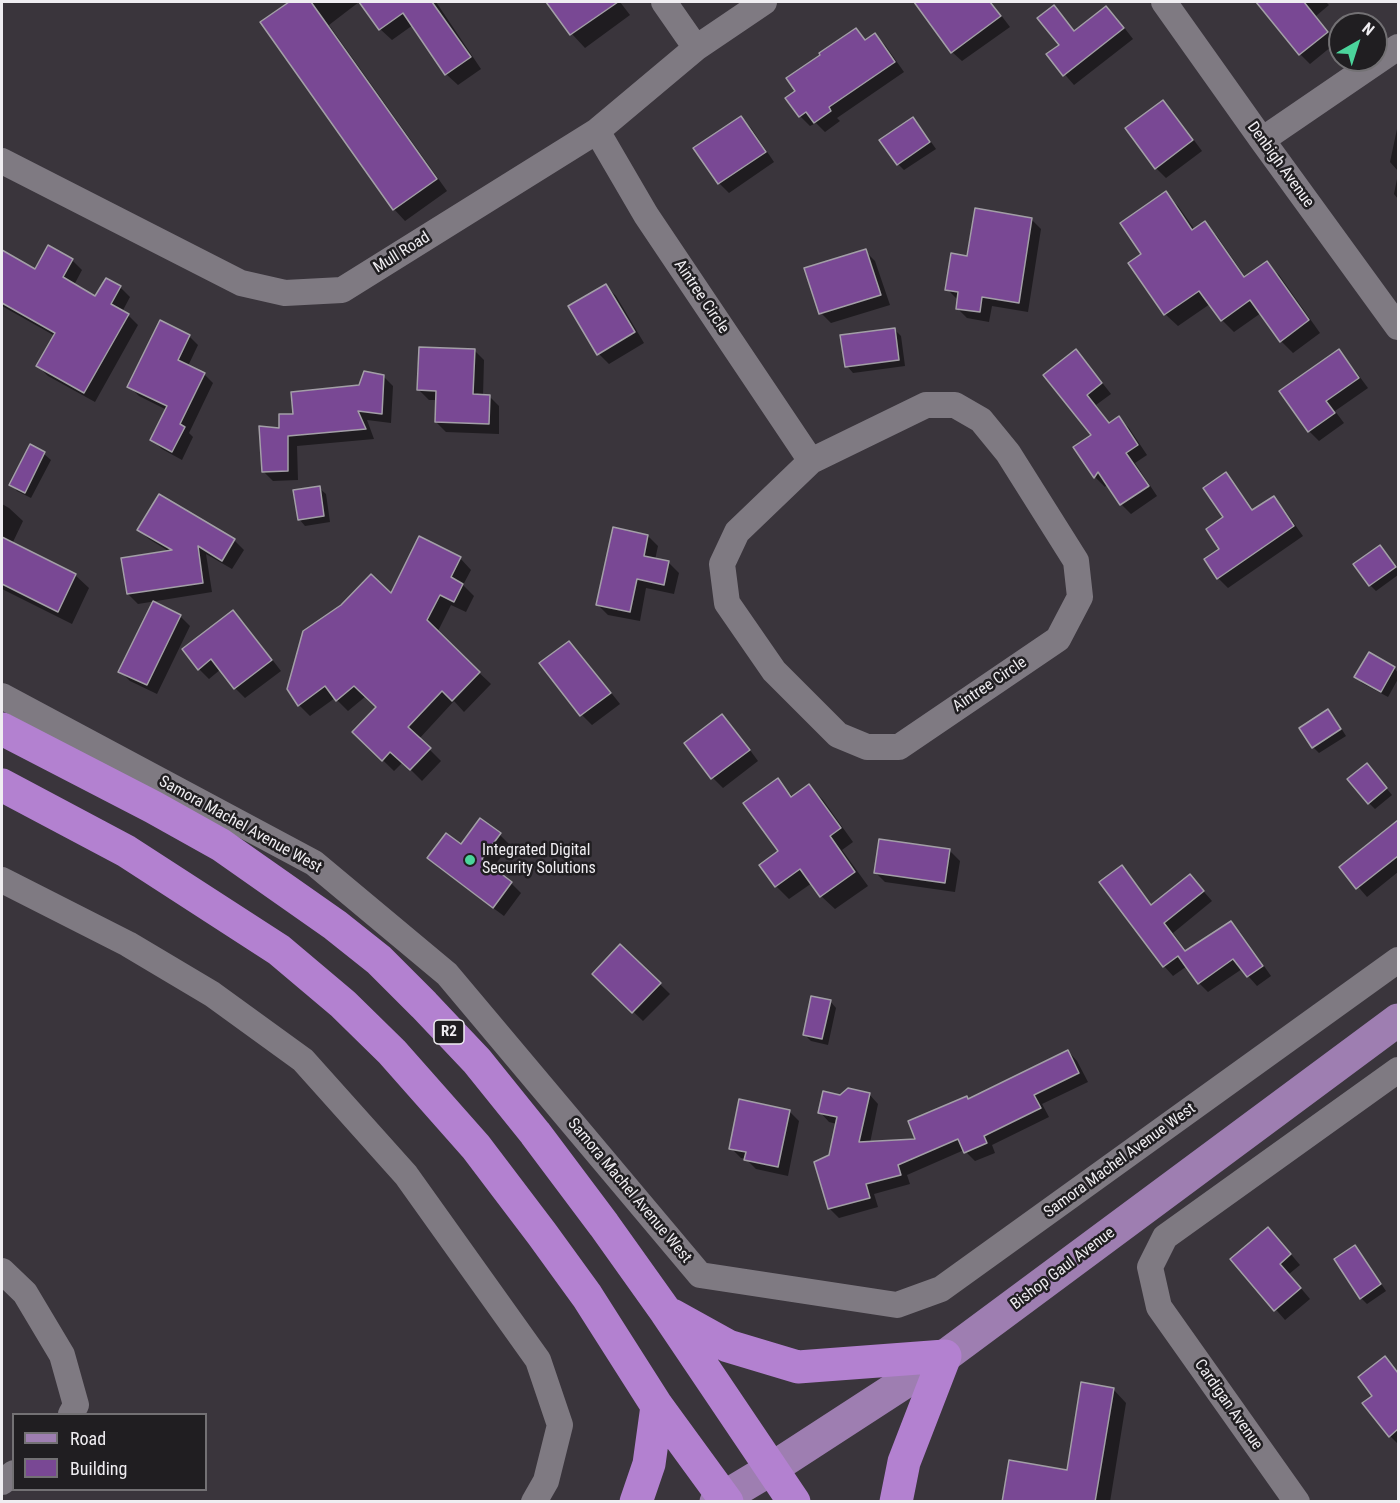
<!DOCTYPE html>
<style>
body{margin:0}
#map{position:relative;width:1400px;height:1503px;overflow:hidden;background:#3a353c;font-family:"Roboto Condensed",sans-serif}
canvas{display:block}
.frame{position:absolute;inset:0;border:3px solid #efedf1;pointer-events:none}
.legend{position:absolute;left:12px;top:1413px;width:195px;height:78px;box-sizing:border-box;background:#201e21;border:2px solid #737174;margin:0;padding:8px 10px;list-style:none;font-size:18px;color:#efedf1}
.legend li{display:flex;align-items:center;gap:12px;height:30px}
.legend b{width:30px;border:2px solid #737174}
.north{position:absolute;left:1328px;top:12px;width:60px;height:60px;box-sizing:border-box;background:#201e21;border:2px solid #737174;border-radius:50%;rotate:39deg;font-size:16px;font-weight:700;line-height:24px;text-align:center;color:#efedf1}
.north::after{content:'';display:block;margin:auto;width:21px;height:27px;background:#4bd49b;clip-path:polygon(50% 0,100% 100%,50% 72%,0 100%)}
</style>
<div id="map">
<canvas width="1400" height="1503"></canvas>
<div class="frame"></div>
<ul class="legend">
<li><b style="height:8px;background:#9e7eb1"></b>Road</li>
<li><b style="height:16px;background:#794894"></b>Building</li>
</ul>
<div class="north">N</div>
</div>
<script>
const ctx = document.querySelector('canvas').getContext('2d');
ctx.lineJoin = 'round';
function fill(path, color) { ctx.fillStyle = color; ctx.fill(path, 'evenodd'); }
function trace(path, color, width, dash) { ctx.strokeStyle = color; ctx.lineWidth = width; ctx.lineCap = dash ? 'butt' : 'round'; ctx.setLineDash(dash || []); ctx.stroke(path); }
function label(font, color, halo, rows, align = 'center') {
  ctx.font = font + ' "Roboto Condensed",sans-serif'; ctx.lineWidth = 5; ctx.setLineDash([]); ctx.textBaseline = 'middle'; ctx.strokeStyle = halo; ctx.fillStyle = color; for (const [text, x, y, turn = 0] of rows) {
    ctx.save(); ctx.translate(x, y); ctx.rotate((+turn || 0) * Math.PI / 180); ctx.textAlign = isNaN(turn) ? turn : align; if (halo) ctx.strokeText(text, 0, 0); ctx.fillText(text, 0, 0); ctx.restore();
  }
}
const shadow = new Path2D(`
 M 291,2 L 359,2 L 329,25 L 447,191 L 405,221 L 394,209 L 262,22 Z
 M 360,2 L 436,2 L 481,69 L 458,85 L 446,74 L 413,25 L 392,40 L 380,29 Z
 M 548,2 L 620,2 L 630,15 L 585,48 L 572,34 Z
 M 916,2 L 991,2 L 1010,27 L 962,61 L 952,52 Z
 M 1270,2 L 1326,2 L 1329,5 L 1316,16 L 1337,42 L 1310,64 L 1300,54 L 1263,7 Z
 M 1053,7 L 1075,32 L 1106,8 L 1116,17 L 1133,39 L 1074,85 L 1048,55 L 1061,45 Z
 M 856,30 L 866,40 L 875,35 L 885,45 L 904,72 L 837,118 L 840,121 L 825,132 L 816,123 L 810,126 L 800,116 L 787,98 L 797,91 Z
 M 1163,102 L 1173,112 L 1202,151 L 1166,178 L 1156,168 Z
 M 741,118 L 751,128 L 774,162 L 729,193 L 719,183 L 695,148 Z
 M 913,118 L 919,125 L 936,149 L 904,170 L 898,164 Z
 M 1397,129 L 1398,129 L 1398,171 L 1390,162 Z
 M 1398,174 L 1398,199 L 1394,194 Z
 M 1165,193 L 1178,206 L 1195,230 L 1205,223 L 1217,236 L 1246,278 L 1266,263 L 1279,275 L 1320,333 L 1293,353 L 1281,341 L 1261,313 L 1234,332 L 1222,320 L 1210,304 L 1178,326 L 1165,314 L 1144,254 Z
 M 1031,219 L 1041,229 L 1028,312 L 992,306 L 989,322 L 967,318 L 957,308 L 959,300 L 957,299 L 947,289 L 969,257 Z
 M 865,251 L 875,261 L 890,305 L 831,323 L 821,313 Z
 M 3,253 L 35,271 L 72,260 L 82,270 L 74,285 L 96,298 L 120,287 L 130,297 L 122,312 L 128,315 L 138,325 L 95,402 L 48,376 L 38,366 L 55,336 L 2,306 L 2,256 Z
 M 606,286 L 616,296 L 644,343 L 609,364 L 599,354 Z
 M 894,329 L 901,336 L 905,366 L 853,373 L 847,366 Z
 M 189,336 L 198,345 L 188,366 L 204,374 L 213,383 L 189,433 L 193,437 L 182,460 L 162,449 L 152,440 L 167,410 L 139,396 L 129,386 Z
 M 474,350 L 484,360 L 483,396 L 489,396 L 499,406 L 499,434 L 446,432 L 436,422 L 437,400 L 429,400 L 419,390 Z
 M 1075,351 L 1085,361 L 1111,394 L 1096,405 L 1110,424 L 1119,418 L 1129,428 L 1147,455 L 1135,463 L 1157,496 L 1131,514 L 1121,504 L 1108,483 L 1105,487 L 1095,477 L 1075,447 L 1093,436 Z
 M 1339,351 L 1348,361 L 1368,388 L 1335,411 L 1344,423 L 1319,441 L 1309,431 Z
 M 383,376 L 393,386 L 391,423 L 367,420 L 374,439 L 297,446 L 298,480 L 273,481 L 263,471 L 281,430 L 295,415 Z
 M 31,446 L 44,454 L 51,460 L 31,498 L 17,491 L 11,484 Z
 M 1225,474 L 1235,484 L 1254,511 L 1274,498 L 1283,508 L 1303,536 L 1228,588 L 1218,578 L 1225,517 Z
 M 319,488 L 326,494 L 330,522 L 305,526 L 299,519 Z
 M 2,504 L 9,508 L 23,521 L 12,544 L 75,575 L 89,588 L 72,624 L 2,589 Z
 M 139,530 L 234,540 L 244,550 L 232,569 L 206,554 L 212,592 L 138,604 L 128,594 L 170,552 L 149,539 Z
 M 648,536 L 658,546 L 655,560 L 669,563 L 679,573 L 674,594 L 646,588 L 640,621 L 608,615 L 598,605 Z
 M 1380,547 L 1398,570 L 1398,575 L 1376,591 L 1370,585 Z
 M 460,558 L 471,570 L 463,585 L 474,596 L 466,612 L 451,605 L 437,633 L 491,684 L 464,712 L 454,701 L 419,739 L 441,761 L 422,781 L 403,762 L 394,771 L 354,732 L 378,708 L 366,696 L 348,711 L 335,698 L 310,716 L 299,705 L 391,595 Z
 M 233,612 L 243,622 L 281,671 L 245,698 L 235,688 L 221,669 L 209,679 L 199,669 Z
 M 180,616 L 190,626 L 157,694 L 130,681 L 120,671 Z
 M 569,643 L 579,652 L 620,704 L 592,725 L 582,715 L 542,664 Z
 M 1369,654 L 1395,669 L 1398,673 L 1398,679 L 1388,697 L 1362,683 L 1356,676 Z
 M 1328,711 L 1334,717 L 1346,736 L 1319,753 L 1313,747 Z
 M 722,716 L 732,726 L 758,761 L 723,788 L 713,778 L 686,743 Z
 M 1373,772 L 1392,795 L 1375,809 L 1369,803 Z
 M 778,780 L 794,798 L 809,786 L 823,800 L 853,842 L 842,850 L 868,886 L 835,909 L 821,896 L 812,883 L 789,899 L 776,886 L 780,851 Z
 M 1398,822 L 1398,872 L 1367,897 L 1341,867 Z
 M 500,835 L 510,845 L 492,869 L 511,883 L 521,893 L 504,916 L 439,868 L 429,858 L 461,846 Z
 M 950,851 L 960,861 L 955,892 L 885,882 L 875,872 Z
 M 1122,867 L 1131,877 L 1152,905 L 1190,876 L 1212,901 L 1173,933 L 1187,952 L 1230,923 L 1240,932 L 1271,976 L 1257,986 L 1242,969 L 1208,992 L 1199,983 L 1187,966 L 1173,976 L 1164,966 Z
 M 621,946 L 670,994 L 643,1021 L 594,974 Z
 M 830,1001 L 836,1008 L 828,1045 L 811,1041 L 805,1035 Z
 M 1068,1051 L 1077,1061 L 1088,1082 L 1042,1104 L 1049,1117 L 992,1145 L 995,1153 L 975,1161 L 964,1150 L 907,1175 L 910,1184 L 874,1194 L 878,1207 L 839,1218 L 829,1208 L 830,1156 L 837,1124 L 829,1122 L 820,1112 L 840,1096 L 869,1094 L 878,1104 L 870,1143 L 918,1141 L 969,1100 Z
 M 789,1111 L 799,1121 L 788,1176 L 756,1169 L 746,1159 L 741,1158 L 731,1148 Z
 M 1278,1239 L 1300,1265 L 1289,1274 L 1310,1299 L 1285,1320 L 1232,1259 Z
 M 1361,1254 L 1386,1291 L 1367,1304 L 1361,1298 Z
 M 1385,1358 L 1398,1373 L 1398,1444 L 1390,1436 L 1374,1396 Z
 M 1113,1389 L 1126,1403 L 1110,1502 L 1003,1502 L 1068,1471 Z`);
const building = new Path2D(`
 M 289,2 L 311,2 L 437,179 L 393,210 L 260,22 Z
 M 359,2 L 432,2 L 471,57 L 445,75 L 403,13 L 379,30 Z
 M 546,2 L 618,2 L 570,35 Z
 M 914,2 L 990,2 L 1001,16 L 951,53 Z
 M 1256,2 L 1304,2 L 1328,32 L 1299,55 Z
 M 1054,5 L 1074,31 L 1106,6 L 1124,28 L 1063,76 L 1046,54 L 1059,45 L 1037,18 Z
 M 856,28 L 865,40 L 875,33 L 895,62 L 829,107 L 831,111 L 814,123 L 806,112 L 799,117 L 785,98 L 795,91 L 786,78 L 820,55 L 819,53 Z
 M 1163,100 L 1193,140 L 1155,169 L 1125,128 Z
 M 741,116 L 766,152 L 718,184 L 693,148 Z
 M 913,117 L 930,142 L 897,165 L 879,140 Z
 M 1166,191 L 1192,230 L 1205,221 L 1244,277 L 1267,261 L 1309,320 L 1280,342 L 1250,300 L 1221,321 L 1199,291 L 1164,315 L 1128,263 L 1141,254 L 1120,223 Z
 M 975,208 L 1032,218 L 1019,303 L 982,297 L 980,312 L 956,309 L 958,292 L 945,290 L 951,253 L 967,256 Z
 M 48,245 L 73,259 L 63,277 L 95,296 L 106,278 L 121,286 L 111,304 L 129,314 L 84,393 L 36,366 L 55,333 L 2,303 L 2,250 L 35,269 Z
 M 866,249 L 881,295 L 819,314 L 804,268 Z
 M 606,284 L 635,332 L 597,355 L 568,306 Z
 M 160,320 L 190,335 L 178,360 L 205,373 L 180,424 L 185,427 L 172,452 L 150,440 L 167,406 L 127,387 Z
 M 895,328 L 899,360 L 845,367 L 840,335 Z
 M 419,347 L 475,349 L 473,394 L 490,395 L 489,424 L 435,422 L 436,391 L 417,390 Z
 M 1076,349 L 1102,383 L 1087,395 L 1109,423 L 1119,416 L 1138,445 L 1126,453 L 1149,486 L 1120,505 L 1098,472 L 1094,478 L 1073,447 L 1091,435 L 1043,375 Z
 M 1339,349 L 1359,378 L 1326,401 L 1335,413 L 1308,432 L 1279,391 Z
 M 364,371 L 384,375 L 382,414 L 358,411 L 366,429 L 288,436 L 288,471 L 262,472 L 259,426 L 279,428 L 279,414 L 293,414 L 291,392 L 359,385 Z
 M 30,444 L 45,452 L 25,493 L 9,485 Z
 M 1226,472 L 1252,510 L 1274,496 L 1294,526 L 1217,579 L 1204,559 L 1219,549 L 1206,529 L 1223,517 L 1203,488 Z
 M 320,486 L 324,516 L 298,520 L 293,490 Z
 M 159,494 L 235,539 L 222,561 L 198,546 L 203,583 L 127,594 L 121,558 L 172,550 L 137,530 Z
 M 613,527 L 648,535 L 644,556 L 669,561 L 664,585 L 637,579 L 630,612 L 596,605 Z
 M 419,536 L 461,557 L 451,577 L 463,584 L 454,602 L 440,595 L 427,620 L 480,672 L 452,701 L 442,691 L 408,727 L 431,748 L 410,770 L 390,752 L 382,761 L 352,732 L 376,707 L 354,686 L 336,701 L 325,686 L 298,706 L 287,689 L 303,631 L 341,605 L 371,574 L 391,593 Z
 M 2,537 L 76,574 L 58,612 L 2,584 Z
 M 1380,545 L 1396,567 L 1369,586 L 1353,564 Z
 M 153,601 L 181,615 L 147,685 L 118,672 Z
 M 233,610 L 272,660 L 234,689 L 211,659 L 198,670 L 182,649 Z
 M 569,641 L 611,693 L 580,716 L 539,663 Z
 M 1369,652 L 1395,667 L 1381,692 L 1354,677 Z
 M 1328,709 L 1341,729 L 1312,748 L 1299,728 Z
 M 722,714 L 750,750 L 711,779 L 684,743 Z
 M 1367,763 L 1387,788 L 1368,804 L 1347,779 Z
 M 778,778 L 791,797 L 809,784 L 841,828 L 830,836 L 855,872 L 820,897 L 800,869 L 775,887 L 759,865 L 778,851 L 743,803 Z
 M 480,818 L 501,833 L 482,859 L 512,882 L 493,908 L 427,858 L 446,833 L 461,844 Z
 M 1398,820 L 1398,856 L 1356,889 L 1339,867 Z
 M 879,839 L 950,849 L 945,883 L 874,873 Z
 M 1122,865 L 1151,905 L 1190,874 L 1204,891 L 1164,923 L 1185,951 L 1231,921 L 1263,966 L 1247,977 L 1233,959 L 1198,984 L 1178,956 L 1163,967 L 1099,882 Z
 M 620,944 L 661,983 L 632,1013 L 592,974 Z
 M 811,996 L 831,1000 L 822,1039 L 803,1035 Z
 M 1068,1050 L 1079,1073 L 1034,1095 L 1041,1108 L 984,1136 L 987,1143 L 964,1153 L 958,1139 L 898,1165 L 901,1175 L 866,1184 L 870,1198 L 828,1209 L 814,1162 L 829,1155 L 837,1117 L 818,1113 L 823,1091 L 840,1095 L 848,1088 L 870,1093 L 859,1142 L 915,1139 L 908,1121 L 967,1096 L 968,1099 Z
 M 739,1099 L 790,1110 L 778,1167 L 744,1160 L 746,1152 L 729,1149 Z
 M 1268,1227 L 1291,1254 L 1280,1264 L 1301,1288 L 1274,1311 L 1230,1259 Z
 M 1355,1245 L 1381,1284 L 1360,1299 L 1334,1259 Z
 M 1385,1356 L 1398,1373 L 1398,1429 L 1389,1437 L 1362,1403 L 1372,1396 L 1358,1377 Z
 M 1081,1382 L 1114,1388 L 1095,1502 L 1002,1502 L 1009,1460 L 1067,1470 Z`);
const minor = new Path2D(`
 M 664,2 L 696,48
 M 1164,2 L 1262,140 L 1398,327
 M 597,131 L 646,215 L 811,461
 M 1262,140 L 1398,47
 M 2,161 L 241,283 L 285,293 L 342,290 L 597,131 L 696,48 L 764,2
 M 926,405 L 955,405 L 981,420 L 1008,453 L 1076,561 L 1080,597 L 1058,639 L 899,747 L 867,747 L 838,735 L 774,671 L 727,603 L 722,564 L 737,532 L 811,461 Z
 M 2,696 L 314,863 L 447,974 L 700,1275 L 897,1305 L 941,1289 L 1398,960
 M 2,880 L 128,944 L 212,994 L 303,1060 L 406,1175 L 538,1360 L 560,1425 L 546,1481 L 534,1502
 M 2,1271 L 25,1293 L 62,1355 L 76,1405 L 71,1414
 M 2,1482 L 14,1473
 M 1297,1502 L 1159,1307 L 1150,1267 L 1165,1237 L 1398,1070`);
const major = new Path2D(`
 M 716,1502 L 771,1469 L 945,1356 L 1398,1020`);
const highway = new Path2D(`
 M 2,729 L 153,807 L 221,845 L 335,925 L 379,960 L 424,1005 L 477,1061 L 535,1133 L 604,1225 L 666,1312 L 794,1502
 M 2,785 L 126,851 L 279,950 L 343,1004 L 392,1052 L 476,1147 L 542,1234 L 587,1296 L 657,1406 L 727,1502
 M 672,1315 L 728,1346 L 798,1367 L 945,1356 L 904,1462 L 896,1502
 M 636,1502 L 649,1464 L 657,1406`);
const markers = [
 [470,860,6,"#4bd49b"]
];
const shields = [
 [449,1032,30]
];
const shieldNames = [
 ["R2",449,1032]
];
const streetNames = [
 ["Denbigh Avenue",1280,165,54],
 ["Mull Road",402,253,-32],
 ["Aintree Circle",701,297,56],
 ["Aintree Circle",990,685,-34],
 ["Samora Machel Avenue West",240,825,29],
 ["Samora Machel Avenue West",1120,1161,-36],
 ["Samora Machel Avenue West",629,1191,50],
 ["Bishop Gaul Avenue",1063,1269,-37],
 ["Cardigan Avenue",1228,1405,55]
];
const poiNames = [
 ["Integrated Digital",482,851],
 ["Security Solutions",482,869]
];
fill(shadow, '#0007');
fill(building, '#794894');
trace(building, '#a39fa7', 1.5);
trace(minor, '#7f7a82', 26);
trace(major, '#9e7eb1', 33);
trace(highway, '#b381d0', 33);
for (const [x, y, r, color] of markers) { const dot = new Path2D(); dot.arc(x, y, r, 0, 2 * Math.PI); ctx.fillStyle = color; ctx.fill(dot); trace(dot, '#201e21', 2); }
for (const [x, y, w] of shields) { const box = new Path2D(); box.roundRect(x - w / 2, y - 12, w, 24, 4.5); ctx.fillStyle = '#201e21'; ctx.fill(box); trace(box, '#efedf1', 1.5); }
label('bold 15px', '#efedf1', null, shieldNames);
label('16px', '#efedf1', '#201e21', streetNames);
label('16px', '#efedf1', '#201e21', poiNames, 'left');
</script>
